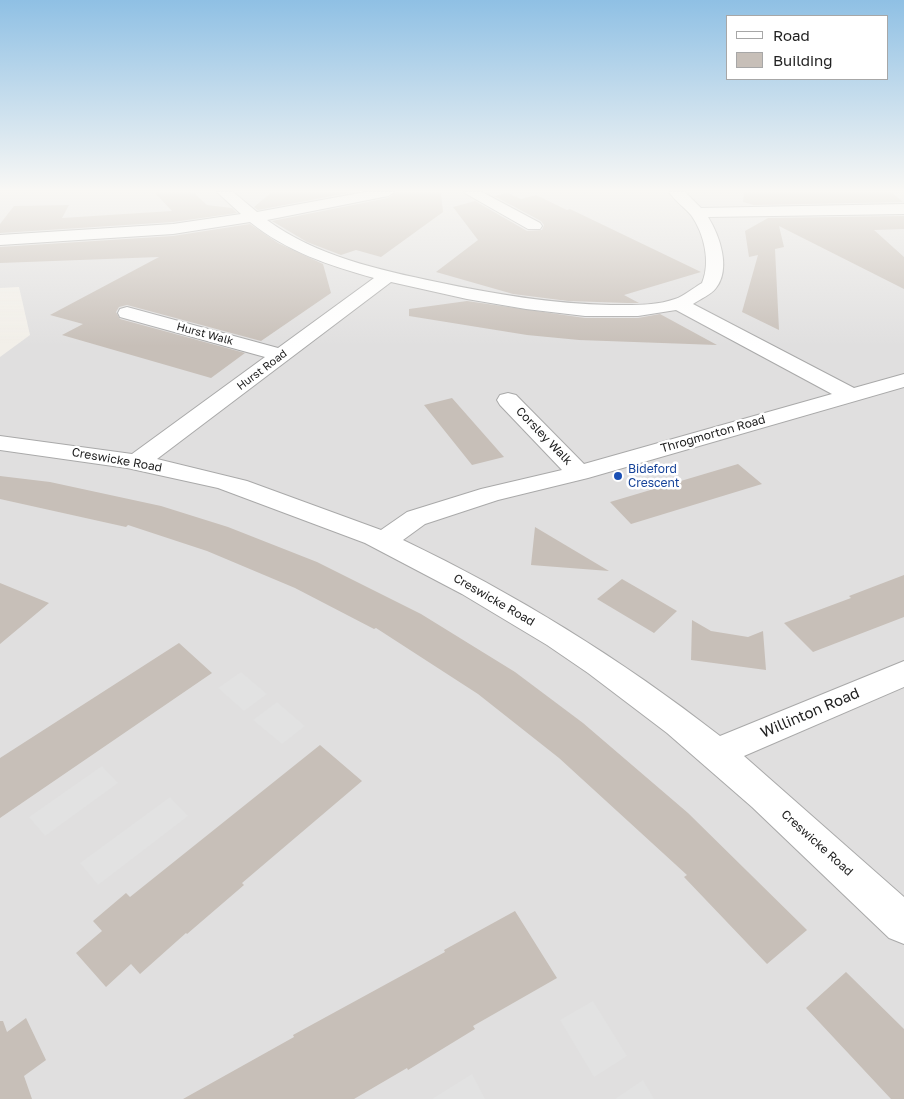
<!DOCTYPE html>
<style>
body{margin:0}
#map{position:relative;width:904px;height:1099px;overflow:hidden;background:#f2efe9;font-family:"Golos Text",sans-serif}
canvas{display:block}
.legend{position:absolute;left:726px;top:15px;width:162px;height:65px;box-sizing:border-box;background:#fff;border:1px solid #a7a7a7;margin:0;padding:6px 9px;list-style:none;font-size:15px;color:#222}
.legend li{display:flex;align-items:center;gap:10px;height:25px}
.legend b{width:25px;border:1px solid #a7a7a7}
</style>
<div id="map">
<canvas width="904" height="1099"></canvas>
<ul class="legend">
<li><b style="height:6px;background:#fff"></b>Road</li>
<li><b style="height:14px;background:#c7bfb8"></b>Building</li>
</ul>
</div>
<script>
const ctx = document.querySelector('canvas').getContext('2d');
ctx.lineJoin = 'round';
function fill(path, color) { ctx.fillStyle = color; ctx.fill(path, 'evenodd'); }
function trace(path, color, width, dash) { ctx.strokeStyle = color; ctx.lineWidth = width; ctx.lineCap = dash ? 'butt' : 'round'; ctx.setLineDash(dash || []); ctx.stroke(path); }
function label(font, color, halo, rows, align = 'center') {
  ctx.font = font + ' "Golos Text",sans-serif'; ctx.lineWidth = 5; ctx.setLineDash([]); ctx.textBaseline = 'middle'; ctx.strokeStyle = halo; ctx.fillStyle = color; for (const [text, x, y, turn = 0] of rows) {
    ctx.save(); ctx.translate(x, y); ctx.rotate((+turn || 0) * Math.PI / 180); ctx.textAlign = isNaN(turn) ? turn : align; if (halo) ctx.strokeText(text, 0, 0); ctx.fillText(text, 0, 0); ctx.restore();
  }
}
const residential = new Path2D(`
 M 0,192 L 904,192 L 904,1099 L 0,1099 L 0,357 L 30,335 L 19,287 L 0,288 Z`);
const parking = new Path2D(`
 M 241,672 L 267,694 L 244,711 L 218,688 Z
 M 277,702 L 305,726 L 282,744 L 253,720 Z
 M 102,766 L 118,783 L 45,836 L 29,817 Z
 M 170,797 L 188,816 L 98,885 L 80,863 Z
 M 593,1001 L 627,1056 L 594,1077 L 560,1020 Z
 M 472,1074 L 485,1099 L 432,1099 Z
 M 643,1080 L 654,1099 L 615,1099 Z`);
const building = new Path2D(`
 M 154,192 L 193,192 L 207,205 L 232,208 L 237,213 L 173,222 L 0,233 L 0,224 L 14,206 L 69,205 L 62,218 L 172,211 Z
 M 272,192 L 353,192 L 258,210 L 254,207 Z
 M 397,192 L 441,192 L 443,212 L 381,257 L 356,250 L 341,255 L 307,242 L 272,221 L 388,198 Z
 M 744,192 L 891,192 L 903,202 L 754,205 L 743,202 Z
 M 508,193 L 521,199 L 536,195 L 567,210 L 570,209 L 701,272 L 624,295 L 639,303 L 627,303 L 568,301 L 513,294 L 436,272 L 478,240 L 453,207 L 475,201 L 527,231 L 542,230 L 544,225 L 541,221 L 494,196 Z
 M 904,216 L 904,229 L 874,230 L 904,257 L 904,289 L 779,226 L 784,247 L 775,249 L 779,330 L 742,312 L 758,255 L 749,257 L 745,231 L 768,218 Z
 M 250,224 L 278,243 L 323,264 L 331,293 L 261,341 L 127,305 L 119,307 L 116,312 L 120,319 L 245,353 L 211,378 L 62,335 L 83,324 L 50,315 L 159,257 L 0,263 L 0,247 L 173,236 Z
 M 467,301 L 585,318 L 638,318 L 660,314 L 717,345 L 579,340 L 527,335 L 409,316 L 409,309 Z
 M 452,398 L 504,457 L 472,465 L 424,405 Z
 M 738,464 L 762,484 L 631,524 L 610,502 Z
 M 0,476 L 50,482 L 161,506 L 228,527 L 317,562 L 421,614 L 515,672 L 583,723 L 688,813 L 807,930 L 767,964 L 684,877 L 687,875 L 559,758 L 478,694 L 376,628 L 374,629 L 295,588 L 207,551 L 128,525 L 126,527 L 0,499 Z
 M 535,527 L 609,571 L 531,565 Z
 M 904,575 L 904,617 L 813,652 L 784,623 L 851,598 L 849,596 Z
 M 622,579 L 648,594 L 677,611 L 654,633 L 597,599 Z
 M 0,583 L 49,603 L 0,644 Z
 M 692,620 L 711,631 L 748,637 L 763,631 L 766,670 L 691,660 Z
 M 179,643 L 212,673 L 0,818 L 0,758 Z
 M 320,745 L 362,781 L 242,883 L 244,885 L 187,934 L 186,933 L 140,974 L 131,964 L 106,987 L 76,953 L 102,931 L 93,921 L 126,893 L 130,897 Z
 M 515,911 L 557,978 L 473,1026 L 475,1029 L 408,1070 L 407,1068 L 354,1099 L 183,1099 L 294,1037 L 293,1035 L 445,952 L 444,950 Z
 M 846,972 L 904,1029 L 904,1099 L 891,1099 L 806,1008 Z
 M 26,1018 L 46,1060 L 24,1076 L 32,1099 L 0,1099 L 0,1021 L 3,1021 L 7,1032 Z`);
const minor = new Path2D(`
 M 217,192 L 233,192 L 257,212 L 365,192 L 395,192 L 388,196 L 267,220 C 316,256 379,270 437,282 C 494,294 553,304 611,305 C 632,305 656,306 675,299 C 684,296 693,288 702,283 C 711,262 704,233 691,215 C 684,207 675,201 669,192 L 685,192 L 701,208 L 904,204 L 904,214 L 708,217 C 720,236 731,269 716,288 C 711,295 700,299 693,304 L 854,388 L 904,374 L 904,387 L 588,478 L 498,500 L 425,524 L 403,540 C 516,594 621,659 720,736 L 904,661 L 904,687 L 744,756 L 904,897 L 904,944 L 889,938 L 752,807 L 667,733 L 588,673 L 547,645 L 462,594 L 365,543 L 218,488 L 127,468 L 0,450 L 0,436 L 132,454 L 265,357 L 120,317 L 118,313 L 120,309 L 127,307 L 278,348 L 374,278 C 330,266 286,251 250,222 L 173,234 L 0,245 L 0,235 L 173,224 L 241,214 ZM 391,282 L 467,299 L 526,309 L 585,316 L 638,316 L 676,310 L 832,394 L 584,464 L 516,395 L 508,393 L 500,395 L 497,400 L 500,405 L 562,470 L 481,489 L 407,512 L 381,530 L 247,481 L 157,459 Z
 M 463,192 L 482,192 L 540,223 L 542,226 L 540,229 L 528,229 Z`);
const markers = [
 [618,476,5,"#1a4fb4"]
];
const farStreetnames = [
 ["Hurst Walk",205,334,15],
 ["Hurst Road",262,370,-37]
];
const streetNames = [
 ["Throgmorton Road",713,434,-16],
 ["Corsley Walk",544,436,46],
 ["Creswicke Road",117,460,10],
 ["Creswicke Road",494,600,30],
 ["Creswicke Road",817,843,42]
];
const transitNames = [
 ["Bideford",628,469],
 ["Crescent",628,483]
];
const nearStreetnames = [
 ["Willinton Road",810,713,-23]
];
fill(residential, '#e0dfdf');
fill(parking, '#e2e2e2');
fill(building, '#c7bfb8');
trace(minor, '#a9a9a9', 2);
fill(minor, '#fff');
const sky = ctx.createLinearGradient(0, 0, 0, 346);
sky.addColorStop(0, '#8fc0e4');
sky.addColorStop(0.55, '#f9f8f5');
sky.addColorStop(1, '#f9f8f500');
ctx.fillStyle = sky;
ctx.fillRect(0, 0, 904, 346);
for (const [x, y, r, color] of markers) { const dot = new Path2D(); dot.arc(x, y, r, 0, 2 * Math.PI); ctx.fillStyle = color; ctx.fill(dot); trace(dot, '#fff', 2); }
label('11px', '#222', '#fff', farStreetnames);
label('12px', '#222', '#fff', streetNames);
label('12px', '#164399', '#fff', transitNames, 'left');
label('15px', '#222', '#fff', nearStreetnames);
</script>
